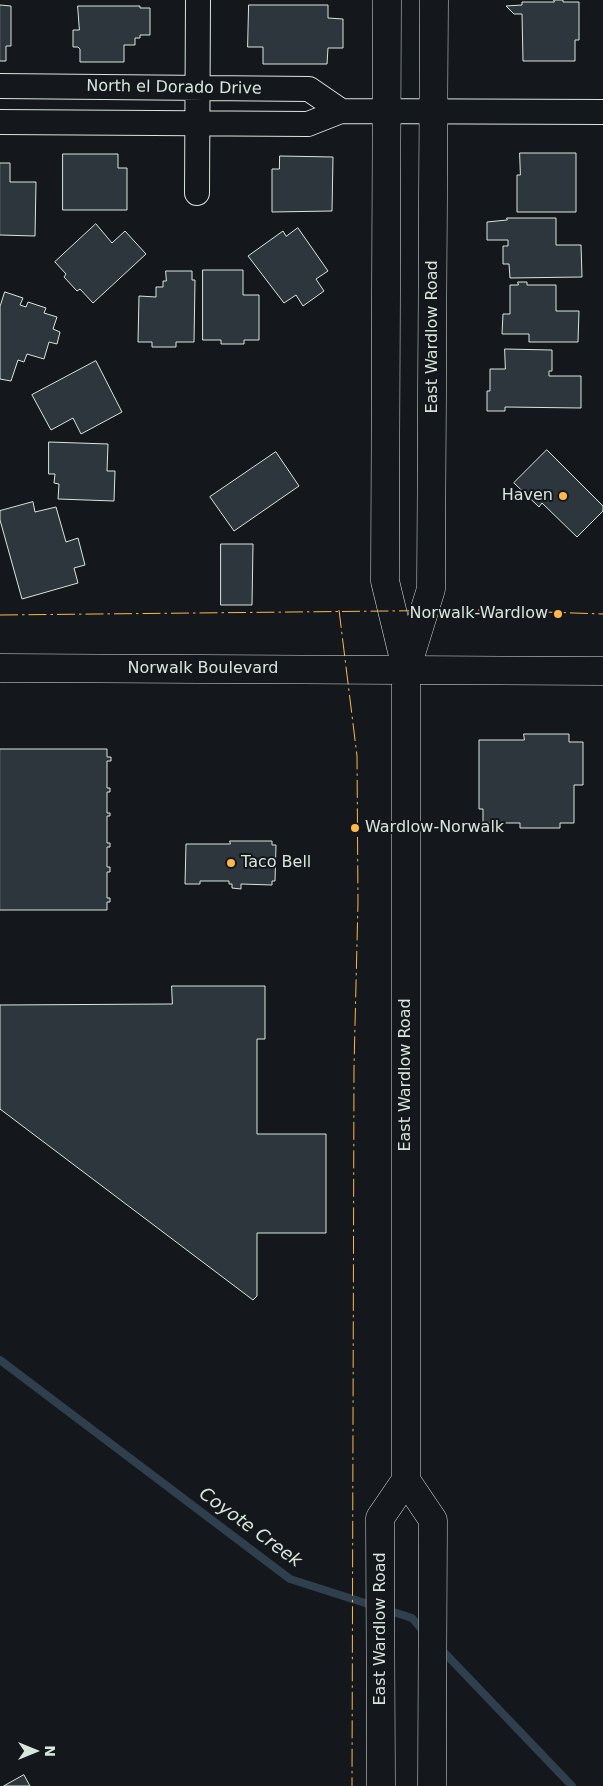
<!DOCTYPE html>
<style>
body{margin:0}
#map{position:relative;width:603px;height:1786px;overflow:hidden;background:#14181c;font-family:"DejaVu Sans",sans-serif}
canvas{display:block}
.north{position:absolute;left:10px;top:1726px;width:50px;height:50px;-webkit-text-stroke:4px #14181c;paint-order:stroke;rotate:90deg;font-size:14px;font-weight:700;line-height:20px;text-align:center;color:#d8e6dc}
.north::after{content:'';display:block;margin:auto;width:18px;height:22px;background:#d8e6dc;clip-path:polygon(50% 0,100% 100%,50% 72%,0 100%)}
</style>
<div id="map">
<canvas width="603" height="1786"></canvas>
<div class="north">N</div>
</div>
<script>
const ctx = document.querySelector('canvas').getContext('2d');
ctx.lineJoin = 'round';
function trace(path, color, width, dash) { ctx.strokeStyle = color; ctx.lineWidth = width; ctx.lineCap = dash ? 'butt' : 'round'; ctx.setLineDash(dash || []); ctx.stroke(path); }
function fill(path, color) { ctx.fillStyle = color; ctx.fill(path, 'evenodd'); }
function label(font, color, halo, rows, align = 'center') {
  ctx.font = font + ' "DejaVu Sans",sans-serif'; ctx.lineWidth = 4; ctx.setLineDash([]); ctx.textBaseline = 'middle'; ctx.strokeStyle = halo; ctx.fillStyle = color; for (const [text, x, y, turn = 0] of rows) {
    ctx.save(); ctx.translate(x, y); ctx.rotate((+turn || 0) * Math.PI / 180); ctx.textAlign = isNaN(turn) ? turn : align; if (halo) ctx.strokeText(text, 0, 0); ctx.fillText(text, 0, 0); ctx.restore();
  }
}
const stream = new Path2D(`
 M 0,1360 L 290,1579 L 412,1618 L 425,1633
 M 440,1648 L 572,1786`);
const building = new Path2D(`
 M 554,0 L 563,0 L 563,2 L 579,2 L 579,40 L 575,40 L 575,61 L 523,61 L 522,14 L 514,14 L 506,6 L 522,5 L 522,2 L 554,2 Z
 M 0,5 L 11,6 L 11,46 L 6,46 L 6,61 L 0,61 Z
 M 249,5 L 328,5 L 328,18 L 343,19 L 343,48 L 328,48 L 327,64 L 263,64 L 263,47 L 248,47 Z
 M 78,6 L 140,6 L 140,8 L 150,8 L 150,35 L 140,35 L 140,38 L 135,38 L 135,45 L 124,45 L 124,62 L 80,62 L 80,49 L 78,47 L 73,47 L 73,30 L 79,30 Z
 M 520,153 L 576,153 L 576,212 L 517,212 L 517,175 L 520,175 Z
 M 63,154 L 118,154 L 118,168 L 127,168 L 127,210 L 63,210 Z
 M 280,156 L 333,157 L 332,211 L 272,212 L 272,169 L 279,169 Z
 M 0,163 L 10,163 L 10,182 L 36,182 L 35,236 L 0,235 Z
 M 507,218 L 556,218 L 556,245 L 581,245 L 582,277 L 510,278 L 509,264 L 503,264 L 503,246 L 508,246 L 508,240 L 487,240 L 487,222 L 507,220 Z
 M 96,224 L 112,243 L 125,231 L 146,254 L 93,303 L 80,289 L 77,291 L 64,277 L 66,274 L 55,262 Z
 M 298,228 L 328,271 L 316,279 L 324,291 L 303,306 L 296,295 L 284,303 L 248,256 L 283,231 L 286,236 Z
 M 203,270 L 243,270 L 243,295 L 259,295 L 259,340 L 244,340 L 244,344 L 221,344 L 221,340 L 203,340 Z
 M 166,271 L 192,271 L 192,280 L 195,280 L 194,342 L 176,342 L 176,347 L 152,347 L 152,342 L 138,342 L 139,296 L 156,297 L 156,287 L 163,287 L 163,281 L 166,281 Z
 M 518,282 L 527,282 L 527,285 L 556,285 L 556,311 L 579,311 L 578,342 L 529,342 L 529,334 L 502,334 L 503,314 L 510,314 L 510,285 L 518,285 Z
 M 5,292 L 23,298 L 20,305 L 26,307 L 28,302 L 46,308 L 44,313 L 57,317 L 53,329 L 60,332 L 57,344 L 49,342 L 44,359 L 27,354 L 24,362 L 18,360 L 11,381 L 0,379 L 0,307 Z
 M 505,349 L 552,350 L 552,371 L 549,371 L 549,376 L 581,376 L 581,408 L 505,407 L 505,411 L 487,411 L 487,391 L 490,391 L 490,369 L 505,369 Z
 M 96,361 L 122,412 L 81,434 L 73,418 L 51,430 L 32,395 Z
 M 49,442 L 108,444 L 107,471 L 115,471 L 114,501 L 58,499 L 59,484 L 54,483 L 55,474 L 49,474 Z
 M 547,450 L 603,506 L 603,511 L 577,537 L 542,503 L 539,507 L 514,483 Z
 M 276,452 L 299,486 L 234,531 L 210,497 Z
 M 33,502 L 35,512 L 56,507 L 66,542 L 78,538 L 85,565 L 74,568 L 78,583 L 22,599 L 0,520 L 0,511 Z
 M 221,544 L 253,544 L 252,605 L 221,605 Z
 M 524,734 L 569,734 L 569,742 L 583,742 L 583,785 L 574,785 L 574,823 L 560,823 L 560,828 L 520,828 L 520,823 L 483,823 L 483,809 L 479,809 L 479,740 L 524,740 Z
 M 0,749 L 107,749 L 107,757 L 111,757 L 111,761 L 107,761 L 107,788 L 110,788 L 110,792 L 107,792 L 107,813 L 110,813 L 110,816 L 107,816 L 107,843 L 110,843 L 110,847 L 107,847 L 107,867 L 110,867 L 110,872 L 107,872 L 107,898 L 110,898 L 110,902 L 107,902 L 107,910 L 0,910 Z
 M 230,841 L 272,841 L 272,845 L 276,845 L 275,881 L 272,881 L 272,885 L 241,884 L 241,889 L 232,888 L 232,884 L 229,884 L 229,881 L 200,881 L 200,884 L 185,884 L 186,844 L 230,844 Z
 M 172,986 L 265,986 L 265,1039 L 257,1039 L 257,1134 L 326,1134 L 326,1233 L 257,1233 L 257,1296 L 253,1300 L 0,1109 L 0,1005 L 172,1004 Z
 M 24,1775 L 30,1786 L 4,1786 Z`);
const street = new Path2D(`
 M 0,86 L 309,89 L 341,111
 M 0,122 L 308,124 L 341,111 L 603,112
 M 197,193 L 198,0`);
const secondary = new Path2D(`
 M 387,0 L 385,581 L 406,668
 M 406,670 L 431,589 L 434,0`);
const primary = new Path2D(`
 M 0,668 L 603,671
 M 406,670 L 406,1480 L 433,1520 L 432,1786
 M 381,1786 L 380,1518 L 406,1480`);
const power = new Path2D(`
 M 339,610 L 357,756 L 358,902 L 354,1067 L 352,1786
 M 0,615 L 486,610 L 603,614`);
const markers = [
 [563,496,5,"#ffb74d"],
 [558,614,5,"#ffb74d"],
 [355,828,5,"#ffb74d"],
 [231,863,5,"#ffb74d"]
];
const streetNames = [
 ["North el Dorado Drive",174,88,1],
 ["East Wardlow Road",433,337,-90],
 ["Norwalk Boulevard",203,669],
 ["East Wardlow Road",406,1075,-90],
 ["East Wardlow Road",381,1629,-90]
];
const poiNames = [
 ["Haven",553,496],
 ["Norwalk-Wardlow",548,614],
 ["Wardlow-Norwalk",365,828,"left"],
 ["Taco Bell",241,863,"left"]
];
const waterNames = [
 ["Coyote Creek",250,1528,36]
];
trace(stream, '#2f3f4d', 8);
fill(building, '#2c363c');
trace(building, '#d8e6dc', 1);
trace(street, '#d8e6dc', 26);
trace(secondary, '#d8e6dc', 29);
trace(primary, '#d8e6dc', 29);
trace(street, '#14181c', 24);
trace(secondary, '#14181c', 28);
trace(primary, '#14181c', 28);
trace(power, '#ffb74d', 1, [18, 4, 2.5, 4]);
for (const [x, y, r, color] of markers) { const dot = new Path2D(); dot.arc(x, y, r, 0, 2 * Math.PI); ctx.fillStyle = color; ctx.fill(dot); trace(dot, '#14181c', 2); }
label('16px', '#d8e6dc', '#14181c', streetNames);
label('16px', '#d8e6dc', '#14181c', poiNames, 'right');
label('italic 18px', '#d8e6dc', '#14181c', waterNames);
</script>
